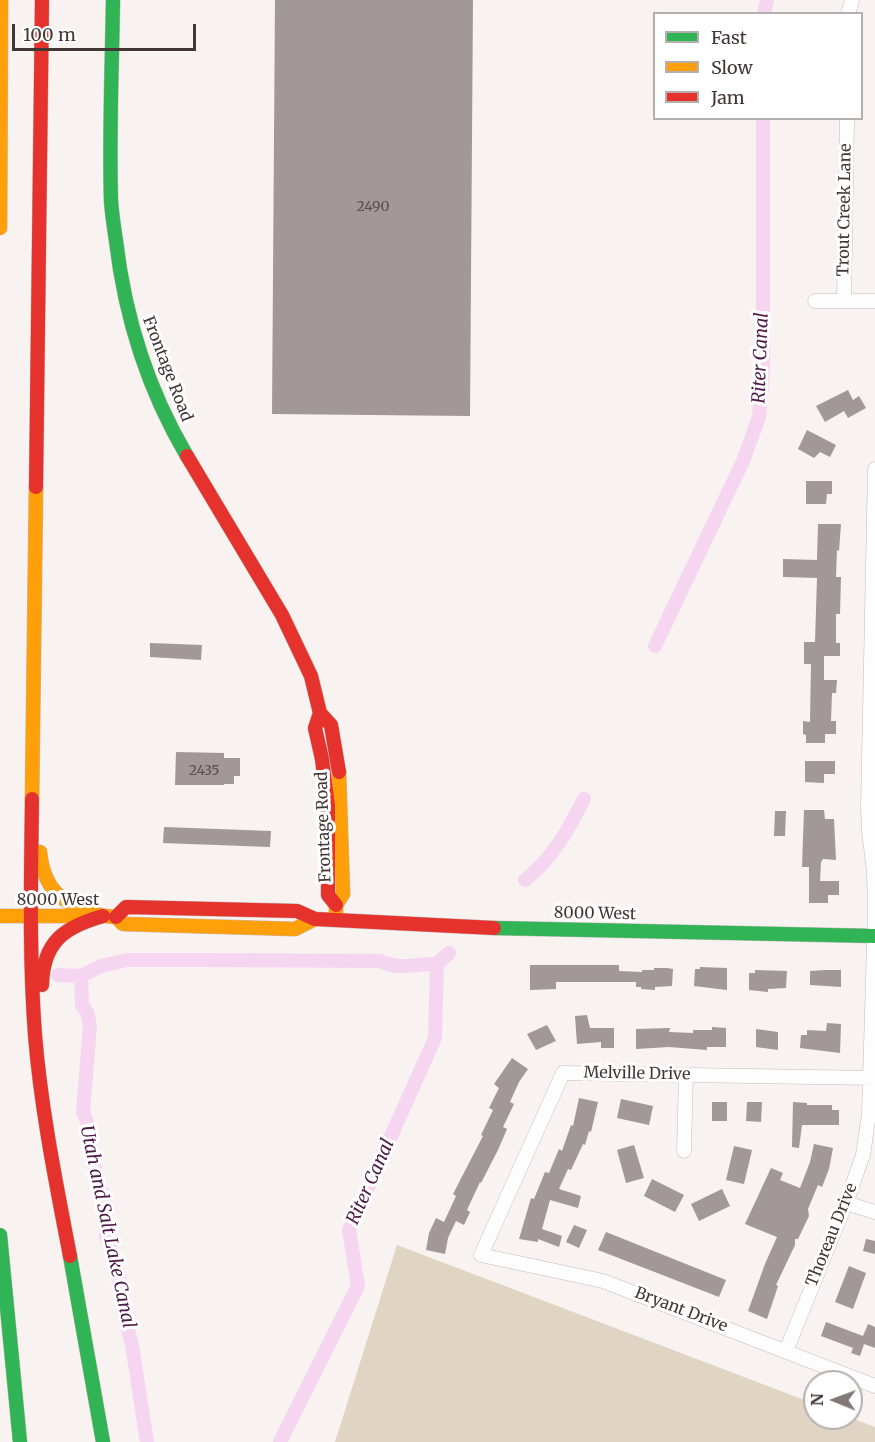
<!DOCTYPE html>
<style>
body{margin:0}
#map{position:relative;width:875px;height:1442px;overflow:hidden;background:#f8f2f0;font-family:Merriweather,serif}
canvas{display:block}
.legend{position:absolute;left:653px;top:12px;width:210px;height:108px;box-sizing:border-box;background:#fff;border:2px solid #b4afae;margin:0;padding:8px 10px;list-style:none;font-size:18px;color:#433735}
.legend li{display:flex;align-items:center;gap:12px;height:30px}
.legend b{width:30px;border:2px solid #b4afae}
.north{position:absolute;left:803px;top:1370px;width:60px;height:60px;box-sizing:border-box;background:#fff;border:2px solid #b4afae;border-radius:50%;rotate:271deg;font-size:16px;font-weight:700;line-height:24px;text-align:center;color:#433735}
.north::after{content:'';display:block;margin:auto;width:21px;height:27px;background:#827876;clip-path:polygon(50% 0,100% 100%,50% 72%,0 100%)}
.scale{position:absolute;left:12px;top:24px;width:184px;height:27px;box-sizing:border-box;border:3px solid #433735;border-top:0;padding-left:8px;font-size:18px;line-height:21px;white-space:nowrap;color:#433735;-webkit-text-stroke:4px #fff;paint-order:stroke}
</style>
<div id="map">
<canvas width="875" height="1442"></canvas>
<ul class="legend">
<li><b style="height:8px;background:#30b455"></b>Fast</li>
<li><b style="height:8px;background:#ff9f0a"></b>Slow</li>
<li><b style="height:8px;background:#e5322d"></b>Jam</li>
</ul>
<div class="north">N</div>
<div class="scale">100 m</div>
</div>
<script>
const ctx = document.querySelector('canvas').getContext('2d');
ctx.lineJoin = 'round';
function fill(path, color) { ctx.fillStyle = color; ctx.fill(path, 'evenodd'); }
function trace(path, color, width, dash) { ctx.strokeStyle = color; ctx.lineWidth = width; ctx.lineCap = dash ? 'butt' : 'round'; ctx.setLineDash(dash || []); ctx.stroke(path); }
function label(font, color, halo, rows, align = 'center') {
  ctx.font = font + ' Merriweather,serif'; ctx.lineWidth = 6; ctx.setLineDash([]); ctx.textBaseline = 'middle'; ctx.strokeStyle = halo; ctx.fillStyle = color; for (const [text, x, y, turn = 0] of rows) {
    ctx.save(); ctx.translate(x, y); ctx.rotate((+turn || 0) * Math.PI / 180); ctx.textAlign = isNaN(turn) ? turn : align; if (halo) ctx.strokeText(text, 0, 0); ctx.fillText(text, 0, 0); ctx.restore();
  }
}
const green = new Path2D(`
 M 397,1245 L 815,1404 L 815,1418 L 851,1418 L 875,1427 L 875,1442 L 335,1442 Z`);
const canal = new Path2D(`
 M 764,14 L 767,0
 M 655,646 L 743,461 L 759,417 L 763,374 L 763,118
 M 525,880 C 553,858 568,830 584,799
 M 58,975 L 81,976 L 101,966 L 127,960 L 206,960 L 380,961 C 403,971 413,963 437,964
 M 81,976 L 82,1005 L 87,1012 L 90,1026 L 83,1112 L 87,1122 L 93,1162 L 106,1212 L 106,1237 L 114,1258 L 123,1295 L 124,1315 L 132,1345 L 147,1442
 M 280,1442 L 358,1286 L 349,1230 L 435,1038 L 437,964 L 449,953`);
const building = new Path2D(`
 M 275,0 L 473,0 L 470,416 L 272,414 Z
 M 848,390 L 853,400 L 859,396 L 866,408 L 848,418 L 844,411 L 825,422 L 816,406 Z
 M 807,430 L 836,445 L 830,457 L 820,452 L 814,458 L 798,449 Z
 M 806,481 L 832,481 L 832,494 L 827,494 L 826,504 L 806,504 Z
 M 818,524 L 841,524 L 839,551 L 837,550 L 836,577 L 841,577 L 840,614 L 836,614 L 836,643 L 840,643 L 840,656 L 824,656 L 824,680 L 837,680 L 836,693 L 832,693 L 831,721 L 836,721 L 836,734 L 825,734 L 825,743 L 806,743 L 806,735 L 803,734 L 803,721 L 810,722 L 811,664 L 804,664 L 804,642 L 815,642 L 817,578 L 783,577 L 783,559 L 817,560 Z
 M 150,643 L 202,645 L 201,660 L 150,657 Z
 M 176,752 L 224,753 L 224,758 L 240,758 L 240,776 L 234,776 L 234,784 L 224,784 L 224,785 L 175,785 Z
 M 805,761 L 835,761 L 835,774 L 824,774 L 824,783 L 805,782 Z
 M 804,810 L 824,810 L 825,819 L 834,819 L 836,860 L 823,859 L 821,862 L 820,881 L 839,881 L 839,895 L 828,895 L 828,903 L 809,903 L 809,867 L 802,867 Z
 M 775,811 L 786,811 L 785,836 L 774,836 Z
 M 164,827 L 271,831 L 270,847 L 163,843 Z
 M 530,965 L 619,965 L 619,971 L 642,972 L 642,970 L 654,970 L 654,968 L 667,968 L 673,969 L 672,986 L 655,987 L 655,990 L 641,989 L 641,987 L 636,987 L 636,982 L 556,982 L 556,989 L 530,990 Z
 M 700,967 L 727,968 L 727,990 L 694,986 L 695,969 L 700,969 Z
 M 755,970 L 787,971 L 786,988 L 768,989 L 768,992 L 749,990 L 749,973 L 755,973 Z
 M 825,970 L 841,970 L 841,987 L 810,985 L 810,971 Z
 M 587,1015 L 590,1028 L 614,1028 L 614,1048 L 601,1048 L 601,1042 L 577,1044 L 575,1016 Z
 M 827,1023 L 841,1024 L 840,1053 L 800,1048 L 801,1035 L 807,1035 L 807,1030 L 826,1031 Z
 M 547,1025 L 556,1041 L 536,1050 L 527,1034 Z
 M 712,1027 L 726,1028 L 726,1047 L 707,1047 L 707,1050 L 669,1047 L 636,1049 L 636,1029 L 670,1028 L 669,1032 L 693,1033 L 693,1030 L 712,1030 Z
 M 756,1029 L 778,1032 L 778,1050 L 756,1047 Z
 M 512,1058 L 528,1069 L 519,1082 L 510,1102 L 514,1104 L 503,1127 L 507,1129 L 498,1150 L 481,1183 L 480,1182 L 467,1210 L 470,1212 L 464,1225 L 456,1221 L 448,1238 L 445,1254 L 426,1250 L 429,1233 L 436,1218 L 444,1222 L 456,1196 L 453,1194 L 483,1136 L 481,1135 L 493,1110 L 489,1108 L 499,1088 L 494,1084 Z
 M 579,1098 L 598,1102 L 591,1132 L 589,1131 L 585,1145 L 583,1144 L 571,1170 L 568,1169 L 559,1189 L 581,1196 L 578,1208 L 550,1200 L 542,1229 L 562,1236 L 559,1247 L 538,1239 L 538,1242 L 519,1239 L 531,1198 L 534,1199 L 545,1172 L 549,1173 L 559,1149 L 562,1151 L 571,1125 L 573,1126 Z
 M 621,1099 L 653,1106 L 649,1125 L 617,1118 Z
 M 712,1102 L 727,1102 L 727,1121 L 712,1121 Z
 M 747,1102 L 762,1102 L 761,1122 L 746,1121 Z
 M 793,1102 L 807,1103 L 807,1105 L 832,1105 L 832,1110 L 839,1110 L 839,1125 L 802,1125 L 799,1148 L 792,1147 Z
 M 814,1144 L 833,1148 L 829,1169 L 822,1187 L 818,1185 L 808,1209 L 809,1216 L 798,1239 L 795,1239 L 795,1245 L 776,1285 L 778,1286 L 767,1319 L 748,1311 L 765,1264 L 777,1237 L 745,1224 L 771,1168 L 783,1173 L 780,1180 L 800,1188 L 810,1162 Z
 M 634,1145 L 644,1178 L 626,1183 L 617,1150 Z
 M 734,1146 L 752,1150 L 744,1184 L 726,1180 Z
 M 652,1179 L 684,1195 L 675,1212 L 644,1196 Z
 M 722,1189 L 730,1206 L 699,1221 L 691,1204 Z
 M 574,1225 L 587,1230 L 579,1248 L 566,1242 Z
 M 606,1232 L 726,1280 L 719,1297 L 598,1250 Z
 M 866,1239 L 875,1241 L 875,1254 L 863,1251 Z
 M 849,1266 L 866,1273 L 853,1309 L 835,1302 Z
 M 826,1322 L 863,1336 L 868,1324 L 875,1327 L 875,1348 L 864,1344 L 860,1356 L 851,1353 L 853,1348 L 821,1336 Z`);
const street = new Path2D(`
 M 848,14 L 852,0
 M 815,301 L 875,301
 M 844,301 L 847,118
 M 875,1078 L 563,1073 L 481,1255 L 603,1281 L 875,1386
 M 684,1151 L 686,1075
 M 846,1203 L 875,1212
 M 786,1351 L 846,1203 L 863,1155 L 869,1114 L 875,909 L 874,871 L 869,832 L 868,808 L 875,469`);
const fast = new Path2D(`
 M 113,0 C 112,67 109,134 111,201 C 112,214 114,228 116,241 C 125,318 148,390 187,456
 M 494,928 L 875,936
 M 0,1235 L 20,1442
 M 70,1256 L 103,1442`);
const slow = new Path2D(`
 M 0,228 L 1,0
 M 32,799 L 36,487
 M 40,852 C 44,894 66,905 103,916
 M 0,916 L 106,916 L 116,917 L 123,924 L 295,929 L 315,919
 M 336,919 L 336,905 L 343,894 L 339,772`);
const jam = new Path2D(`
 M 187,456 L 282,615 L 311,676 L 320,713 L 331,725 L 339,772
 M 36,487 L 42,0
 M 320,713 L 315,728 L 322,759 L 328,806 L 328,895 L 336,905
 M 32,799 C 31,878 29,956 35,1035 C 41,1109 56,1183 70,1256
 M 116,917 L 126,907 L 297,911 L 315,919 L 494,928
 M 42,985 C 43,942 64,927 103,916`);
const numberNames = [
 ["2490",373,207],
 ["2435",204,771]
];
const streetNames = [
 ["Trout Creek Lane",845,210,-89],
 ["Frontage Road",167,369,69],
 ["Frontage Road",324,827,-92],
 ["8000 West",58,900],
 ["8000 West",595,914,1],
 ["Melville Drive",637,1074,1],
 ["Thoreau Drive",832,1235,-68],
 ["Bryant Drive",681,1310,21]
];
const waterNames = [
 ["Riter Canal",761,358,-88],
 ["Riter Canal",371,1182,-66],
 ["Utah and Salt Lake Canal",107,1227,78]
];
fill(green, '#e0d5c2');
trace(canal, '#f5d5ef', 14);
fill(building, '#a29799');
trace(street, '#c3bbb9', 15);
trace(fast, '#c3bbb9', 15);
trace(slow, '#c3bbb9', 15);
trace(jam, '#c3bbb9', 15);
trace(street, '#fefdfd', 14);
trace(fast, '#30b455', 14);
trace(slow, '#ff9f0a', 14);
trace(jam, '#e5322d', 14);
label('14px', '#5b4f4e', null, numberNames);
label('16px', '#433735', '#fff', streetNames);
label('italic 18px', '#4d1a49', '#fff', waterNames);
</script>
